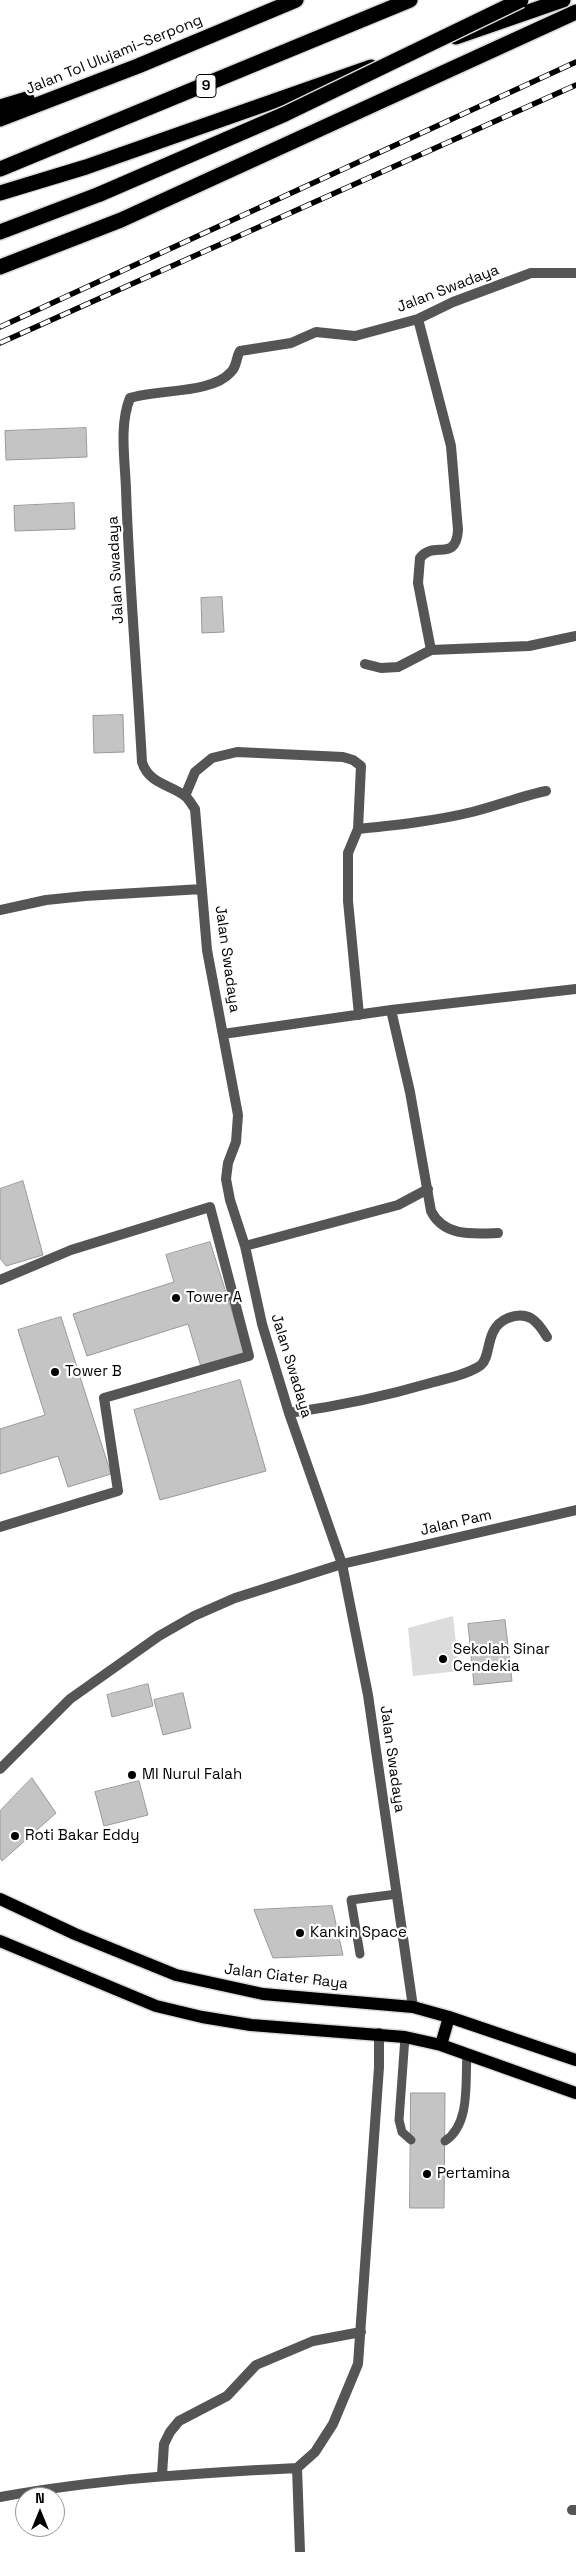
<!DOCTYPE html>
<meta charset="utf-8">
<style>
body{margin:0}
#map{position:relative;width:576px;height:2552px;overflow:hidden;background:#fff;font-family:"Space Grotesk",sans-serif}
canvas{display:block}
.north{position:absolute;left:15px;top:2487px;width:50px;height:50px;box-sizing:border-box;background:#fff;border:1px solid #999;border-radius:50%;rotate:0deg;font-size:14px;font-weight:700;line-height:20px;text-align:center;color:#000}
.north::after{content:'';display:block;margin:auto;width:18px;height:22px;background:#000;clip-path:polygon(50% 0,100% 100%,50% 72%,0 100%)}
</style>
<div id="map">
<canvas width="576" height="2552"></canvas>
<div class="north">N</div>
</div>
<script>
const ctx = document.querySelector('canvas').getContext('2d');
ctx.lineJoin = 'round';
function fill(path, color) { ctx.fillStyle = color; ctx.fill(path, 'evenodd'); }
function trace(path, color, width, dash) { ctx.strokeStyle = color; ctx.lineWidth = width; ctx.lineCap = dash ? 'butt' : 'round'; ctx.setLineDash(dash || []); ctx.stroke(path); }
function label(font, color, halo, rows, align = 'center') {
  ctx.font = font + ' "Space Grotesk",sans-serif'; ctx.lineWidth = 4.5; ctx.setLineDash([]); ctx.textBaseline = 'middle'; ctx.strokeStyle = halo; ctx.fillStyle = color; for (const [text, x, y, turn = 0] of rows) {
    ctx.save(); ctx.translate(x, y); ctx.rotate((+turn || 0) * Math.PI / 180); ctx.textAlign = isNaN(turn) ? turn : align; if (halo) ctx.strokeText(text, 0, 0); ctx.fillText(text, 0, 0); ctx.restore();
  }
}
const green = new Path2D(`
 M 453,1616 L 459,1671 L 413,1676 L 408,1628 Z`);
const building = new Path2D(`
 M 86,428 L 87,457 L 6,460 L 5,431 Z
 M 74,503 L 75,529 L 15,531 L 14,506 Z
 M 222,597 L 224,632 L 202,633 L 201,598 Z
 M 123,715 L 124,752 L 94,753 L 93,716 Z
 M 23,1181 L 43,1255 L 6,1266 L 0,1258 L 0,1189 Z
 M 210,1242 L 246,1356 L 202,1370 L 188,1324 L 87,1356 L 73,1314 L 174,1282 L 166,1255 Z
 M 61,1317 L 111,1474 L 68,1487 L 58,1456 L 0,1474 L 0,1429 L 45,1415 L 18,1330 Z
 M 240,1380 L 266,1471 L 160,1500 L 134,1410 Z
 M 505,1620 L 512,1681 L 474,1685 L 468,1624 Z
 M 148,1684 L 153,1706 L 112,1717 L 107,1695 Z
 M 183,1693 L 191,1728 L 163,1735 L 154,1700 Z
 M 32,1778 L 56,1813 L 2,1861 L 0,1858 L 0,1811 Z
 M 139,1781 L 148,1815 L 104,1826 L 95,1792 Z
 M 332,1906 L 343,1955 L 273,1958 L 254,1910 Z
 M 411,2093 L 445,2093 L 444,2208 L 410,2208 Z`);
const lane = new Path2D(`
 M 360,1954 L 351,1900 L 397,1894
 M 405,2037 L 399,2120 L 402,2132 L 411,2140
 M 445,2141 C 471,2124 465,2081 467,2054`);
const street = new Path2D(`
 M 418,319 L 451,446 L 458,530 C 456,563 433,540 420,558 L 418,583 L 431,650
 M 365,664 L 381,668 L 398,667 L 431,650 L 529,646 L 576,636
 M 185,796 L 195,772 L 212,758 L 237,752 L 343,757 L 353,760 L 361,766 L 358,829 L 348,853 L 348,901 L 359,1015
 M 358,829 C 396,825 435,821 472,812 C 497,806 521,796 546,791
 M 0,910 L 46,900 L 85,896 L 202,889
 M 391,1010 L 410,1092 L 431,1211 C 444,1237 473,1234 498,1233
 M 223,1034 L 391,1010 L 576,989
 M 245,1246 L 398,1205 L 428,1189
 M 0,1280 L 71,1250 L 210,1207 L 249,1356 L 104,1398 L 118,1491 L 0,1527
 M 289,1413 C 340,1406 386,1396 434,1382 C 448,1378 469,1374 481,1365 C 492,1356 484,1328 508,1318 C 529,1310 538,1322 547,1337
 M 0,1769 L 70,1699 L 159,1636 L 194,1616 L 235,1598 L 342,1564 L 576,1510
 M 413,2007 L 368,1695 L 342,1564 L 289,1413 L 262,1324 L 245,1246 L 230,1200 L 226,1179 L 228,1163 L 236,1142 L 238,1115 L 207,950 L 195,809 C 192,805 189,799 185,796 C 169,784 149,784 142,762 C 137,671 129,580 126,489 C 125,460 119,425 130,398 C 158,389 212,394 231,372 C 237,367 236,357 240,351 L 291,343 L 316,332 L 355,336 L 418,319 L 453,302 L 531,273 L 576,273
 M 297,2468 L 300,2552
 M 162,2475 L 164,2444 L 170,2432 L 179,2421 L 227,2396 L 256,2365 L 313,2341 L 361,2332
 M 0,2497 C 99,2479 197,2473 297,2468 L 315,2452 L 333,2424 L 358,2364 L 379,2067 L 379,2033
 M 572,2510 L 576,2510`);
const primary = new Path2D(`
 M 0,1899 L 75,1934 L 176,1975 L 263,1994 L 413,2007 L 449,2017 L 576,2060
 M 0,1941 L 156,2006 L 202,2017 L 251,2025 L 405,2037 L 441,2045 L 576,2093
 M 441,2045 L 449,2017`);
const highway = new Path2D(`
 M 456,37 L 563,0
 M 0,107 L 27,99
 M 0,119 L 138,66 L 296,0
 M 0,169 L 410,0
 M 0,193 L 86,167 L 371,67
 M 0,232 L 100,194
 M 0,267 L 121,220 L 576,12`);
const rail = new Path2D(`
 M 0,327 L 576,62
 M 0,343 L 576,85`);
const highwayBridge = new Path2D(`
 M 100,194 L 285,114 L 521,0`);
const markers = [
 [176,1298,5,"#000"],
 [55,1372,5,"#000"],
 [443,1659,5,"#000"],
 [132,1775,5,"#000"],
 [15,1836,5,"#000"],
 [300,1933,5,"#000"],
 [427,2174,5,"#000"]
];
const shields = [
 [206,86,20]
];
const shieldNames = [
 ["9",206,86]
];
const streetNames = [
 ["Jalan Tol Ulujami–Serpong",114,55,-22],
 ["Jalan Swadaya",448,289,-21],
 ["Jalan Swadaya",116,570,-93],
 ["Jalan Swadaya",227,959,82],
 ["Jalan Swadaya",291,1366,73],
 ["Jalan Pam",456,1523,-13],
 ["Jalan Swadaya",392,1759,82],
 ["Jalan Ciater Raya",286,1977,7]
];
const poiNames = [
 ["Tower A",186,1298],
 ["Tower B",65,1372],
 ["Sekolah Sinar",453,1650],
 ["Cendekia",453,1667],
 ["MI Nurul Falah",142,1775],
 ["Roti Bakar Eddy",25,1836],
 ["Kankin Space",310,1933],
 ["Pertamina",437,2174]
];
fill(green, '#dcdcdc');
fill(building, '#c4c4c4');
trace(building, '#999', 1);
trace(primary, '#dbdbdb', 15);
trace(highway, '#dbdbdb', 18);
trace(lane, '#555', 9);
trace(street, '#555', 10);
trace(primary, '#000', 12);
trace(highway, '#000', 15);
trace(rail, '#000', 5.5);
trace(rail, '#fff', 4, [11]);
trace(highwayBridge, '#dbdbdb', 18, []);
trace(highwayBridge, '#000', 15);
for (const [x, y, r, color] of markers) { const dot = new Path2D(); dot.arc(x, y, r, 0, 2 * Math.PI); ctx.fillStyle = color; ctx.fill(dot); trace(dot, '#fff', 2); }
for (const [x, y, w] of shields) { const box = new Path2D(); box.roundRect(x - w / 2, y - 11.5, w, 23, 4); ctx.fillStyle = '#fff'; ctx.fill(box); trace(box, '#000', 1); }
label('bold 14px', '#000', null, shieldNames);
label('15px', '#000', '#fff', streetNames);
label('15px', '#000', '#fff', poiNames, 'left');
</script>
